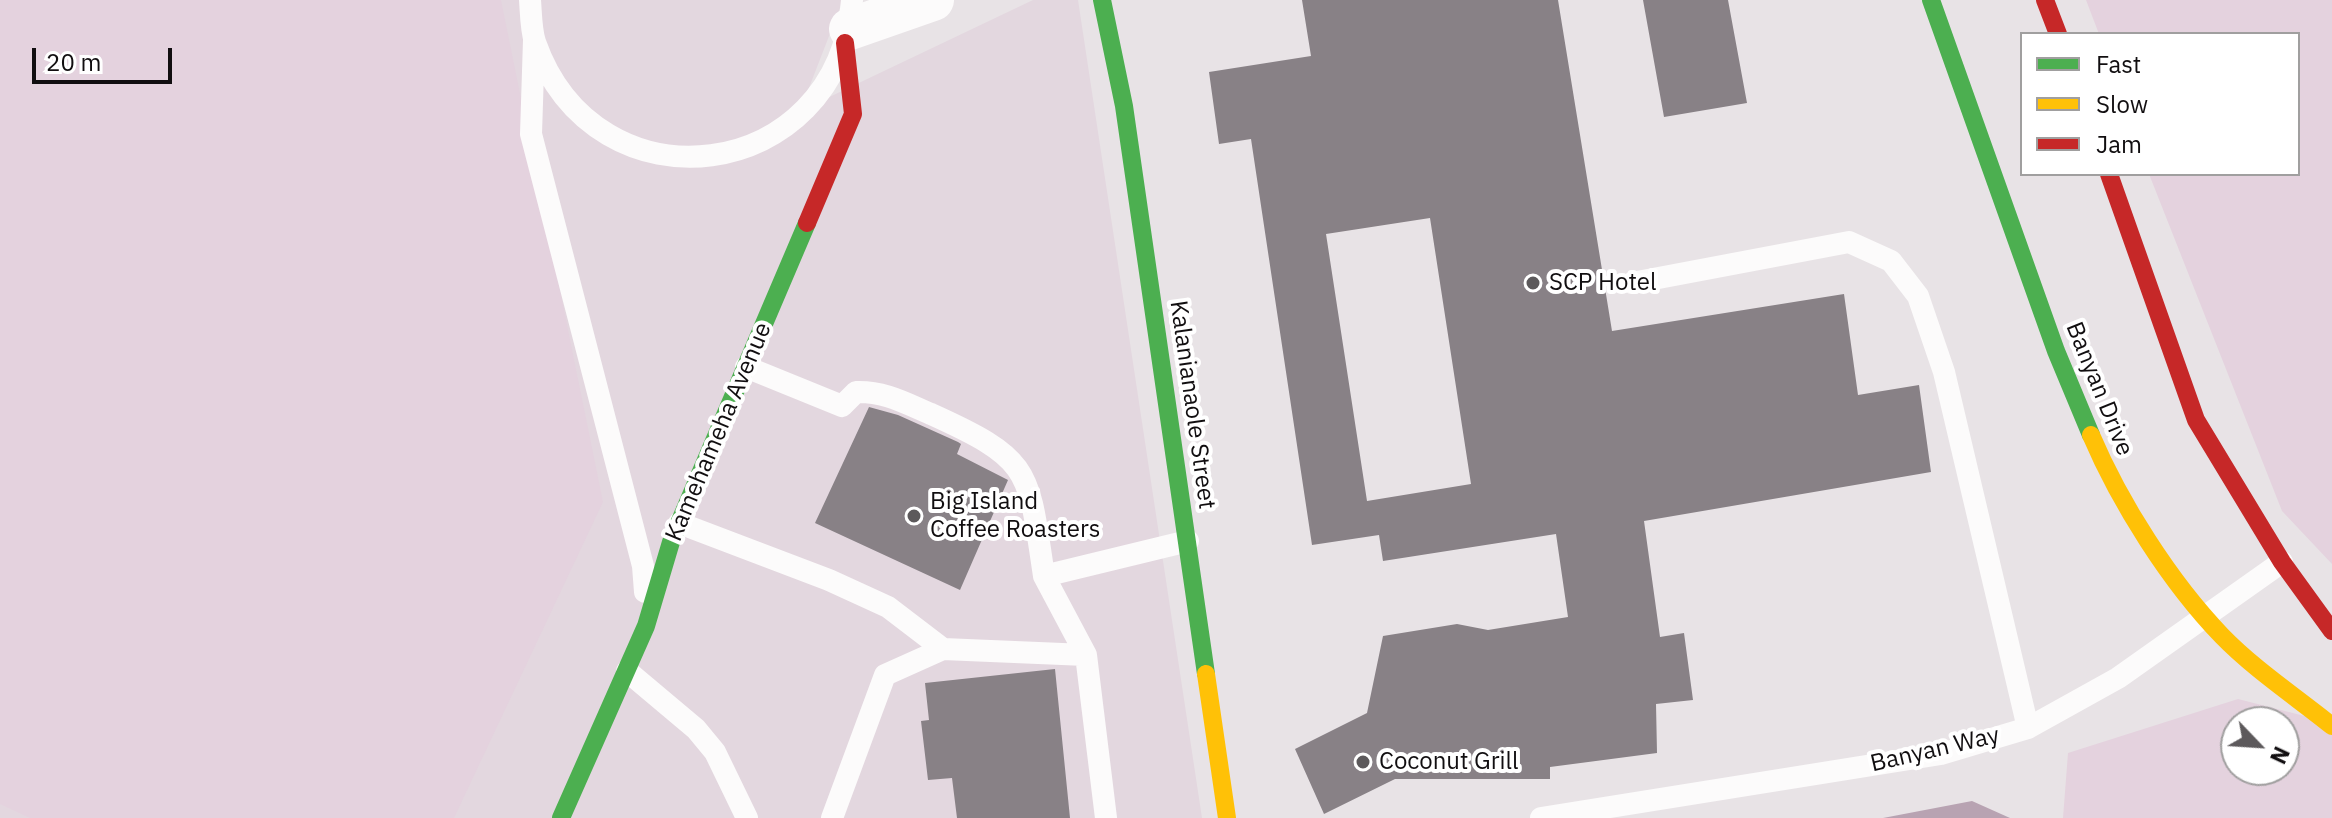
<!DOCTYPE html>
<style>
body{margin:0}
#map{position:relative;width:2332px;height:818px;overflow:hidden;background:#e8e3e6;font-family:"IBM Plex Sans",sans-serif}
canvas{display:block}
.legend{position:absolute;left:2020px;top:32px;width:280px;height:144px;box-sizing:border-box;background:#fff;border:2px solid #a09f9f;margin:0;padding:10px 14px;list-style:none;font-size:24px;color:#110e10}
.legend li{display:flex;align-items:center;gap:16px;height:40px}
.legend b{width:40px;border:2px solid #a09f9f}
.north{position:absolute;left:2220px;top:706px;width:80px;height:80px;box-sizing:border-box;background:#fff;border:2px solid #a09f9f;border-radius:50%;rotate:115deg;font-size:22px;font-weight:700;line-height:32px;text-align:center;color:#110e10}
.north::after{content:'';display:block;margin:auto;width:28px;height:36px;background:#5c595b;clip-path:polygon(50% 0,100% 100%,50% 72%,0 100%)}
.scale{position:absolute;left:32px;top:48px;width:140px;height:36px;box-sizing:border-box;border:4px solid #110e10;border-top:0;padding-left:10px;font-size:24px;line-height:28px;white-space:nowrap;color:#110e10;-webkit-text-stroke:6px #fff;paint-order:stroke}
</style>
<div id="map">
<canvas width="2332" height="818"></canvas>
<ul class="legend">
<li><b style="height:10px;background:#4caf50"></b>Fast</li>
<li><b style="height:10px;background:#ffc107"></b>Slow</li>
<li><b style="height:10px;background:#c62828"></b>Jam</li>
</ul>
<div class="north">N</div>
<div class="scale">20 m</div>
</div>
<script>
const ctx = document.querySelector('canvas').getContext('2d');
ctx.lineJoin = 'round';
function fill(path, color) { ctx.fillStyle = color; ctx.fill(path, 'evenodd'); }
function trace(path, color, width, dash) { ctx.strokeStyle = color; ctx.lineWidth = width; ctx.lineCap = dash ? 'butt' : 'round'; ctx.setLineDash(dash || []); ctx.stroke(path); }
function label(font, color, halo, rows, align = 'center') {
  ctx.font = font + ' "IBM Plex Sans",sans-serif'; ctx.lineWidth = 8; ctx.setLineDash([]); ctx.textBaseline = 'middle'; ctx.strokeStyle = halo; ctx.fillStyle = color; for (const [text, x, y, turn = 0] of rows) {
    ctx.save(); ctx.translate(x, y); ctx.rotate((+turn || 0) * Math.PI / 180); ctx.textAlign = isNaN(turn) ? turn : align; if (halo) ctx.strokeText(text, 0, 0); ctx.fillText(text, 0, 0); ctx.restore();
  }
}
const built = new Path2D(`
 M 0,0 L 843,0 L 800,111 L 1033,0 L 1078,0 L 1202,818 L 0,818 Z`);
const green = new Path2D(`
 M 0,0 L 501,0 L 603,502 L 454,818 L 30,818 L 0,804 Z
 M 2086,0 L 2332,0 L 2332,564 L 2282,511 L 2149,174 L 2298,174 L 2298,34 L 2099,34 Z
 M 2238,699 L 2324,721 L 2332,726 L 2332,818 L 2063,818 L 2068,753 ZM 2236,722 L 2284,722 L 2284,770 L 2236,770 Z`);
const water = new Path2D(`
 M 1972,801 L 2010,818 L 1883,818 Z`);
const building = new Path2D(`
 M 1302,0 L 1558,0 L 1612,331 L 1844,294 L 1858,395 L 1919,385 L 1931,472 L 1644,521 L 1660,637 L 1684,633 L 1693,700 L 1656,704 L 1657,753 L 1550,767 L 1550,779 L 1395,779 L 1324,814 L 1295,749 L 1367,713 L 1383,636 L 1457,624 L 1488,630 L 1568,617 L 1556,534 L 1383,561 L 1379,535 L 1312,545 L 1251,139 L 1219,144 L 1209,72 L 1311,56 ZM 1430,218 L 1471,484 L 1367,501 L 1326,234 Z
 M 1643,0 L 1728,0 L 1747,103 L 1664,117 Z
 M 869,407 L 898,415 L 958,442 L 961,444 L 957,454 L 1008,480 L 960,590 L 815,523 Z
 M 1055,669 L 1070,818 L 957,818 L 952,778 L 928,780 L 921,721 L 929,720 L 925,683 Z`);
const lane = new Path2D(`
 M 530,0 C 531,13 531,30 535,42 C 596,216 839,184 852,0
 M 534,40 L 531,134 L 643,566 L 645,592
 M 1632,283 L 1849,242 L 1891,261 L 1918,296 L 1944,372 L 2028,728
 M 746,367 L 842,406 L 856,392 C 884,391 905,403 931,414 C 1033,460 1028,470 1044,576 L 1188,541
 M 679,523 L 829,580 L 888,607 L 943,649
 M 1044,576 L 1086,655
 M 627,671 L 696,729 L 715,752 L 747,818
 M 832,818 L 885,675 L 943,649 L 1086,655 L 1106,818
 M 1541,818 L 1941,754 L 2028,728 L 2118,678 L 2282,562`);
const street = new Path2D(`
 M 850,29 L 933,0`);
const fast = new Path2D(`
 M 1102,0 L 1124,106 L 1206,674
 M 1931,0 L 2056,351 L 2091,435
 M 561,818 L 646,626 L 671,542 L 807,223`);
const slow = new Path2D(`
 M 2091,435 C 2120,503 2170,582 2222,636 C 2254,669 2296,697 2332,726
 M 1206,674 L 1227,818`);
const jam = new Path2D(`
 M 2045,0 L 2058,34
 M 2109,174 L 2196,420 L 2282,562 L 2332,631
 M 807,223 L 853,114 L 845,43`);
const markers = [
 [1533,283,8,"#5c595b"],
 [914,516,8,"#5c595b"],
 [1363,762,8,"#5c595b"]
];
const poiNames = [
 ["SCP Hotel",1549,283],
 ["Big Island",930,502],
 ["Coffee Roasters",930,530],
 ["Coconut Grill",1379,762]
];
const streetNames = [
 ["Banyan Drive",2099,389,68],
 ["Kalanianaole Street",1192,405,82],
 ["Kamehameha Avenue",719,432,-67],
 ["Banyan Way",1935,750,-13]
];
fill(built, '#e3d7df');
fill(green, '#e4d2de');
fill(water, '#b8a3b2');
fill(building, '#888186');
trace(lane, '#fcfbfb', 22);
trace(street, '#fcfbfb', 42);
trace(fast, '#4caf50', 18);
trace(slow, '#ffc107', 18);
trace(jam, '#c62828', 18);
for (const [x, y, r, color] of markers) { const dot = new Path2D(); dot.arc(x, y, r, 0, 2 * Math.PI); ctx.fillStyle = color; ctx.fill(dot); trace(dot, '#fff', 3); }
label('24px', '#110e10', '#fff', poiNames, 'left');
label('24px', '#110e10', '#fff', streetNames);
</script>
